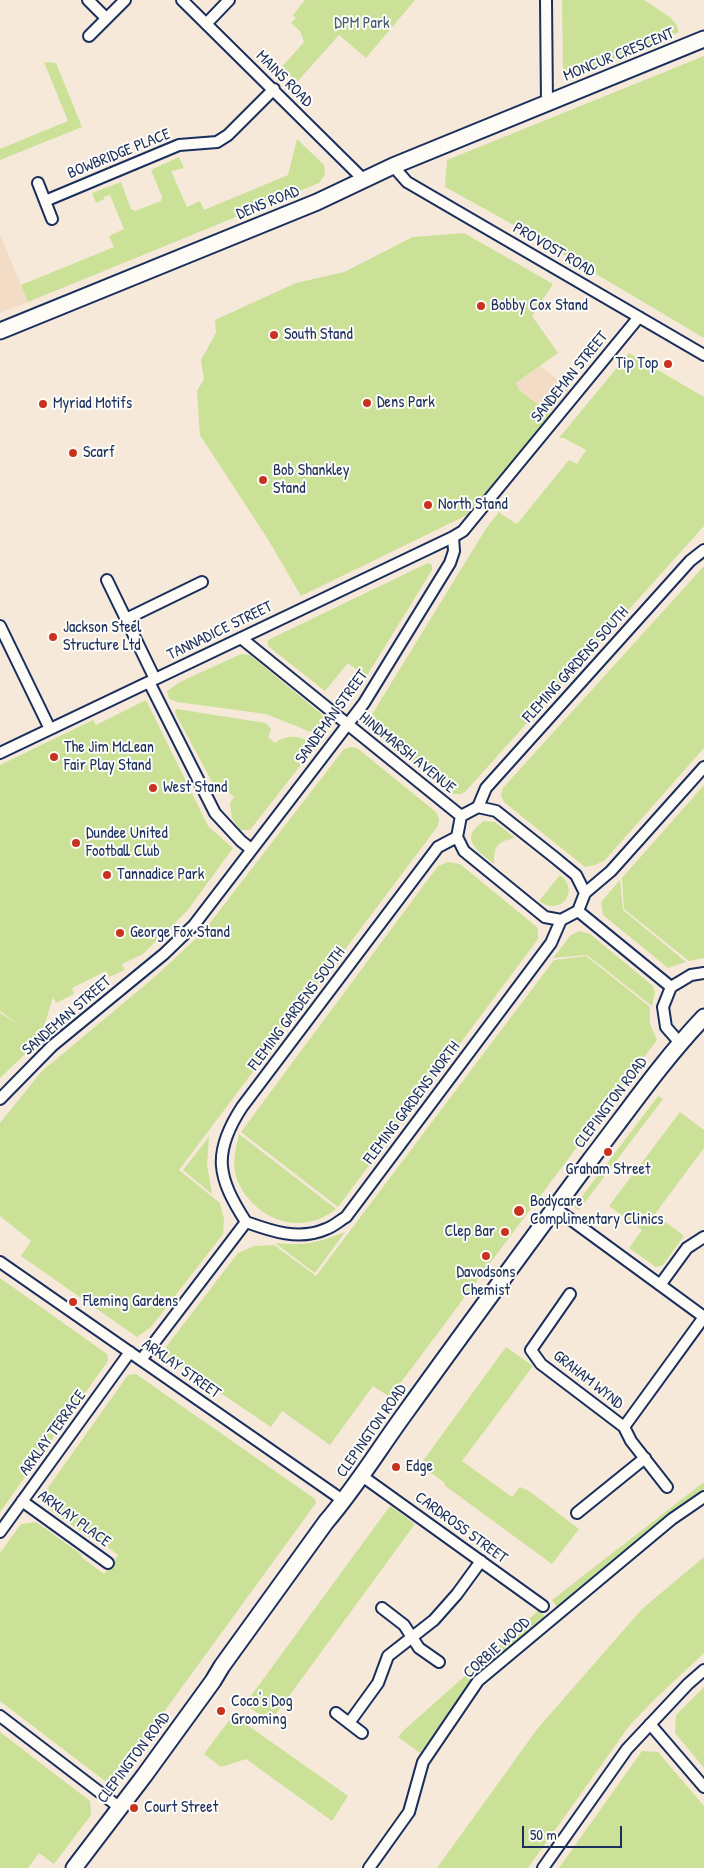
<!DOCTYPE html>
<style>
body{margin:0}
#map{position:relative;width:704px;height:1868px;overflow:hidden;background:#f6e9da;font-family:"Patrick Hand",sans-serif}
canvas{display:block}
.scale{position:absolute;left:522px;top:1826px;width:100px;height:22px;box-sizing:border-box;border:2px solid #1b2f5e;border-top:0;padding-left:6px;font-size:15px;line-height:18px;white-space:nowrap;color:#1b2f5e;-webkit-text-stroke:4px #fdfcf7;paint-order:stroke}
</style>
<div id="map">
<canvas width="704" height="1868"></canvas>
<div class="scale">50 m</div>
</div>
<script>
const ctx = document.querySelector('canvas').getContext('2d');
ctx.lineJoin = 'round';
function fill(path, color) { ctx.fillStyle = color; ctx.fill(path, 'evenodd'); }
function trace(path, color, width, dash) { ctx.strokeStyle = color; ctx.lineWidth = width; ctx.lineCap = dash ? 'butt' : 'round'; ctx.setLineDash(dash || []); ctx.stroke(path); }
function label(font, color, halo, rows, align = 'center') {
  ctx.font = font + ' "Patrick Hand",sans-serif'; ctx.lineWidth = 4; ctx.setLineDash([]); ctx.textBaseline = 'middle'; ctx.strokeStyle = halo; ctx.fillStyle = color; for (const [text, x, y, turn = 0] of rows) {
    ctx.save(); ctx.translate(x, y); ctx.rotate((+turn || 0) * Math.PI / 180); ctx.textAlign = isNaN(turn) ? turn : align; if (halo) ctx.strokeText(text, 0, 0); ctx.fillText(text, 0, 0); ctx.restore();
  }
}
const built = new Path2D(`
 M 0,234 L 28,302 L 0,313 Z
 M 541,366 L 571,390 L 552,415 L 519,390 L 516,383 Z`);
const green = new Path2D(`
 M 305,0 L 415,0 L 366,58 L 339,35 L 297,82 L 281,68 L 304,42 L 300,31 L 291,23 L 296,18 L 293,15 Z
 M 562,0 L 644,0 L 670,17 L 676,24 L 679,32 L 571,76 L 563,70 Z
 M 704,56 L 704,338 L 505,220 L 445,187 L 447,160 Z
 M 44,62 L 56,63 L 82,127 L 0,160 L 0,149 L 68,121 Z
 M 297,139 L 324,165 L 325,175 L 319,183 L 28,302 L 21,285 L 114,247 L 109,236 L 124,229 L 110,195 L 104,197 L 104,199 L 96,203 L 92,193 L 121,182 L 131,209 L 135,211 L 161,201 L 162,197 L 151,170 L 179,157 L 184,168 L 171,171 L 187,207 L 200,201 L 204,210 L 288,175 Z
 M 464,233 L 553,284 L 532,316 L 558,353 L 516,383 L 519,390 L 552,415 L 467,515 L 301,596 L 269,541 L 200,435 L 197,391 L 204,379 L 201,360 L 216,333 L 215,320 L 296,283 L 344,272 L 413,237 Z
 M 629,353 L 704,397 L 704,526 L 465,792 L 460,794 L 452,794 L 371,728 L 369,723 L 371,716 L 487,527 L 500,511 L 501,514 L 517,524 L 569,460 L 577,464 L 586,450 L 564,438 L 559,438 Z
 M 428,563 L 432,565 L 432,570 L 366,677 L 348,663 L 325,691 L 268,646 L 268,640 Z
 M 704,566 L 704,748 L 604,861 L 595,865 L 585,867 L 504,802 L 501,795 L 503,788 Z
 M 241,654 L 250,655 L 325,717 L 327,722 L 326,730 L 319,734 L 311,732 L 266,714 L 177,702 L 169,699 L 167,691 L 180,682 Z
 M 146,700 L 208,826 L 233,848 L 187,911 L 143,954 L 122,964 L 125,970 L 109,977 L 106,971 L 72,988 L 74,994 L 56,1003 L 53,997 L 40,1040 L 0,1078 L 0,1013 L 22,1027 L 0,1011 L 0,765 L 93,720 L 96,725 Z
 M 176,709 L 266,723 L 271,729 L 268,737 L 275,743 C 288,734 298,736 312,742 L 314,748 L 250,830 L 240,830 L 232,818 L 230,803 L 234,797 L 226,790 L 217,791 L 175,713 Z
 M 351,747 L 357,748 L 436,812 L 439,819 L 438,826 L 179,1170 L 220,1203 L 224,1219 L 223,1234 L 151,1327 L 137,1337 L 21,1256 L 31,1241 L 0,1216 L 0,1123 L 41,1072 L 157,975 L 203,932 L 344,749 Z
 M 704,785 L 704,958 L 689,961 L 624,909 L 622,878 Z
 M 484,821 L 495,822 L 515,838 C 497,842 494,845 494,864 C 478,851 457,838 484,821 Z
 M 448,862 L 460,864 L 538,928 L 538,939 L 338,1207 L 241,1132 L 438,866 Z
 M 560,875 C 581,891 560,917 539,901 Z
 M 620,880 L 623,910 L 686,962 L 668,968 L 603,915 L 601,902 Z
 M 580,931 L 590,934 L 653,986 L 655,992 L 652,1006 L 587,955 L 553,958 L 571,935 Z
 M 586,956 L 650,1007 L 650,1024 L 657,1040 L 390,1397 L 373,1386 L 330,1445 L 282,1411 L 271,1427 L 167,1357 L 166,1347 L 238,1253 L 254,1246 L 274,1245 L 316,1276 L 554,960 Z
 M 658,1096 L 663,1099 L 579,1210 L 574,1207 Z
 M 680,1112 L 704,1130 L 704,1148 L 655,1214 L 684,1236 L 663,1265 L 656,1267 L 629,1248 L 642,1230 L 609,1206 Z
 M 239,1134 L 336,1209 C 331,1213 325,1216 319,1219 C 285,1233 246,1209 236,1176 C 232,1162 236,1148 239,1134 Z
 M 209,1137 L 207,1165 L 212,1194 L 183,1170 Z
 M 345,1232 L 315,1273 L 275,1243 C 306,1246 316,1243 345,1232 Z
 M 0,1278 L 107,1354 L 108,1361 L 0,1512 Z
 M 506,1347 L 533,1366 L 462,1461 L 512,1497 L 520,1487 L 529,1491 L 579,1529 L 552,1564 L 444,1485 L 445,1483 L 420,1465 Z
 M 136,1374 L 315,1499 L 316,1503 L 115,1779 L 105,1781 L 0,1701 L 0,1553 L 21,1524 L 36,1522 L 82,1555 L 81,1557 L 104,1574 L 118,1555 L 95,1538 L 93,1540 L 49,1509 L 45,1492 L 128,1375 Z
 M 704,1482 L 704,1489 L 672,1511 L 558,1608 L 552,1600 Z
 M 390,1506 L 415,1524 L 270,1722 L 245,1704 Z
 M 704,1557 L 704,1653 L 657,1697 L 629,1726 L 528,1868 L 437,1868 L 538,1728 L 642,1609 Z
 M 539,1610 L 546,1618 L 475,1678 L 420,1753 L 398,1737 L 403,1731 Z
 M 704,1687 L 704,1768 L 675,1733 L 676,1715 Z
 M 233,1715 L 348,1796 L 332,1821 L 246,1759 L 221,1767 L 204,1754 Z
 M 0,1732 L 90,1801 L 91,1815 L 54,1864 L 39,1853 L 28,1868 L 0,1868 Z
 M 642,1751 L 658,1752 L 704,1806 L 704,1868 L 559,1868 Z`);
const street = new Path2D(`
 M 88,0 L 106,18
 M 182,0 L 363,179
 M 546,0 L 547,103
 M 206,24 L 229,0
 M 89,36 L 125,0
 M 393,166 L 407,182 L 704,355
 M 38,183 L 52,219
 M 45,201 L 179,145 L 217,142 L 228,135 L 274,89
 M 107,580 L 155,679
 M 126,619 L 202,582
 M 0,626 L 50,729
 M 241,638 L 461,816
 M 149,682 L 215,813 L 241,841 L 251,849
 M 0,753 L 453,537
 M 478,807 L 496,811 L 554,857 L 576,875 L 585,893 L 578,911 L 561,920 L 545,917 L 464,851 L 457,837 L 461,816 Z
 M 478,807 L 486,788 L 690,561 L 704,550
 M 585,893 L 611,871 L 704,767
 M 578,911 L 671,987
 M 680,1043 L 666,1027 L 663,1007 L 671,987 L 691,975 L 704,973
 M 0,1099 L 52,1046 L 164,954 L 194,925 L 364,703 L 450,563 L 454,551 L 453,537 L 463,531 L 472,520 L 639,317
 M 555,1208 L 704,1317
 M 246,1222 C 271,1231 299,1241 326,1229 C 333,1227 339,1221 346,1217 L 551,943 L 561,920
 M 246,1222 C 217,1177 212,1153 242,1107 L 438,847 L 457,837
 M 0,1262 L 344,1501
 M 660,1285 L 687,1248 L 704,1237
 M 570,1294 L 531,1350 L 541,1364 L 624,1427 L 631,1441 L 667,1487
 M 141,1360 L 246,1222
 M 624,1427 L 704,1317
 M 362,1476 L 543,1606
 M 22,1501 L 108,1563
 M 577,1513 L 645,1458
 M 0,1532 L 130,1352
 M 382,1608 L 404,1625 L 419,1648 L 439,1662
 M 336,1713 L 362,1733
 M 0,1716 L 119,1807
 M 349,1723 L 378,1683 L 388,1656 L 434,1620 L 457,1594 L 481,1561
 M 650,1724 L 704,1787
 M 369,1868 L 409,1812 L 423,1762 L 478,1681 L 672,1519 L 704,1497
 M 543,1868 L 627,1749 L 688,1684 L 704,1670`);
const secondary = new Path2D(`
 M 0,331 L 317,202 L 393,166 L 704,39
 M 74,1868 L 144,1776 L 213,1681 L 222,1666 L 326,1522 C 356,1487 379,1449 406,1412 C 467,1327 529,1243 591,1159 C 628,1111 662,1061 704,1017`);
const markers = [
 [481,306,5,"#c8321e"],
 [274,335,5,"#c8321e"],
 [668,364,5,"#c8321e"],
 [367,403,5,"#c8321e"],
 [43,404,5,"#c8321e"],
 [73,453,5,"#c8321e"],
 [263,480,5,"#c8321e"],
 [428,505,5,"#c8321e"],
 [53,637,5,"#c8321e"],
 [54,757,5,"#c8321e"],
 [153,788,5,"#c8321e"],
 [76,843,5,"#c8321e"],
 [107,875,5,"#c8321e"],
 [120,933,5,"#c8321e"],
 [608,1152,5,"#c8321e"],
 [519,1211,6,"#c8321e"],
 [505,1232,5,"#c8321e"],
 [486,1256,5,"#c8321e"],
 [73,1302,5,"#c8321e"],
 [396,1467,5,"#c8321e"],
 [221,1711,5,"#c8321e"],
 [134,1808,5,"#c8321e"]
];
const parkNames = [
 ["DPM Park",362,24]
];
const streetNames = [
 ["MONCUR CRESCENT",619,55,-22],
 ["MAINS ROAD",284,79,45],
 ["BOWBRIDGE PLACE",119,154,-22],
 ["DENS ROAD",268,203,-22],
 ["PROVOST ROAD",554,250,30],
 ["SANDEMAN STREET",570,377,-51],
 ["TANNADICE STREET",220,631,-26],
 ["FLEMING GARDENS SOUTH",576,665,-48],
 ["SANDEMAN STREET",332,717,-54],
 ["HINDMARSH AVENUE",407,753,39],
 ["FLEMING GARDENS SOUTH",297,1009,-53],
 ["SANDEMAN STREET",67,1016,-41],
 ["FLEMING GARDENS NORTH",412,1103,-53],
 ["CLEPINGTON ROAD",611,1103,-53],
 ["ARKLAY STREET",181,1369,35],
 ["GRAHAM WYND",588,1380,38],
 ["CLEPINGTON ROAD",372,1431,-55],
 ["ARKLAY TERRACE",53,1433,-54],
 ["ARKLAY PLACE",74,1519,36],
 ["CARDROSS STREET",461,1528,36],
 ["CORBIE WOOD",497,1648,-42],
 ["CLEPINGTON ROAD",134,1758,-53]
];
const poiNames = [
 ["Bobby Cox Stand",491,306],
 ["South Stand",284,335],
 ["Tip Top",658,364,"right"],
 ["Dens Park",377,403],
 ["Myriad Motifs",53,404],
 ["Scarf",83,453],
 ["Bob Shankley",273,471],
 ["Stand",273,489],
 ["North Stand",438,505],
 ["Jackson Steel",63,628],
 ["Structure Ltd",63,646],
 ["The Jim McLean",64,748],
 ["Fair Play Stand",64,766],
 ["West Stand",163,788],
 ["Dundee United",86,834],
 ["Football Club",86,852],
 ["Tannadice Park",117,875],
 ["George Fox Stand",130,933],
 ["Graham Street",608,1170,"center"],
 ["Bodycare",530,1202],
 ["Complimentary Clinics",530,1220],
 ["Clep Bar",495,1232,"right"],
 ["Davodsons",486,1273,"center"],
 ["Chemist",486,1291,"center"],
 ["Fleming Gardens",83,1302],
 ["Edge",406,1467],
 ["Coco's Dog",231,1702],
 ["Grooming",231,1720],
 ["Court Street",144,1808]
];
fill(built, '#f2dcc6');
fill(green, '#cae197');
trace(street, '#1b2f5e', 14);
trace(secondary, '#1b2f5e', 19);
trace(street, '#fdfcf7', 10);
trace(secondary, '#fdfcf7', 15);
for (const [x, y, r, color] of markers) { const dot = new Path2D(); dot.arc(x, y, r, 0, 2 * Math.PI); ctx.fillStyle = color; ctx.fill(dot); trace(dot, '#fdfcf7', 2); }
label('16px', '#475c6c', '#fdfcf7', parkNames);
label('16px', '#1b2f5e', '#fdfcf7', streetNames);
label('16px', '#1b2f5e', '#fdfcf7', poiNames, 'left');
</script>
